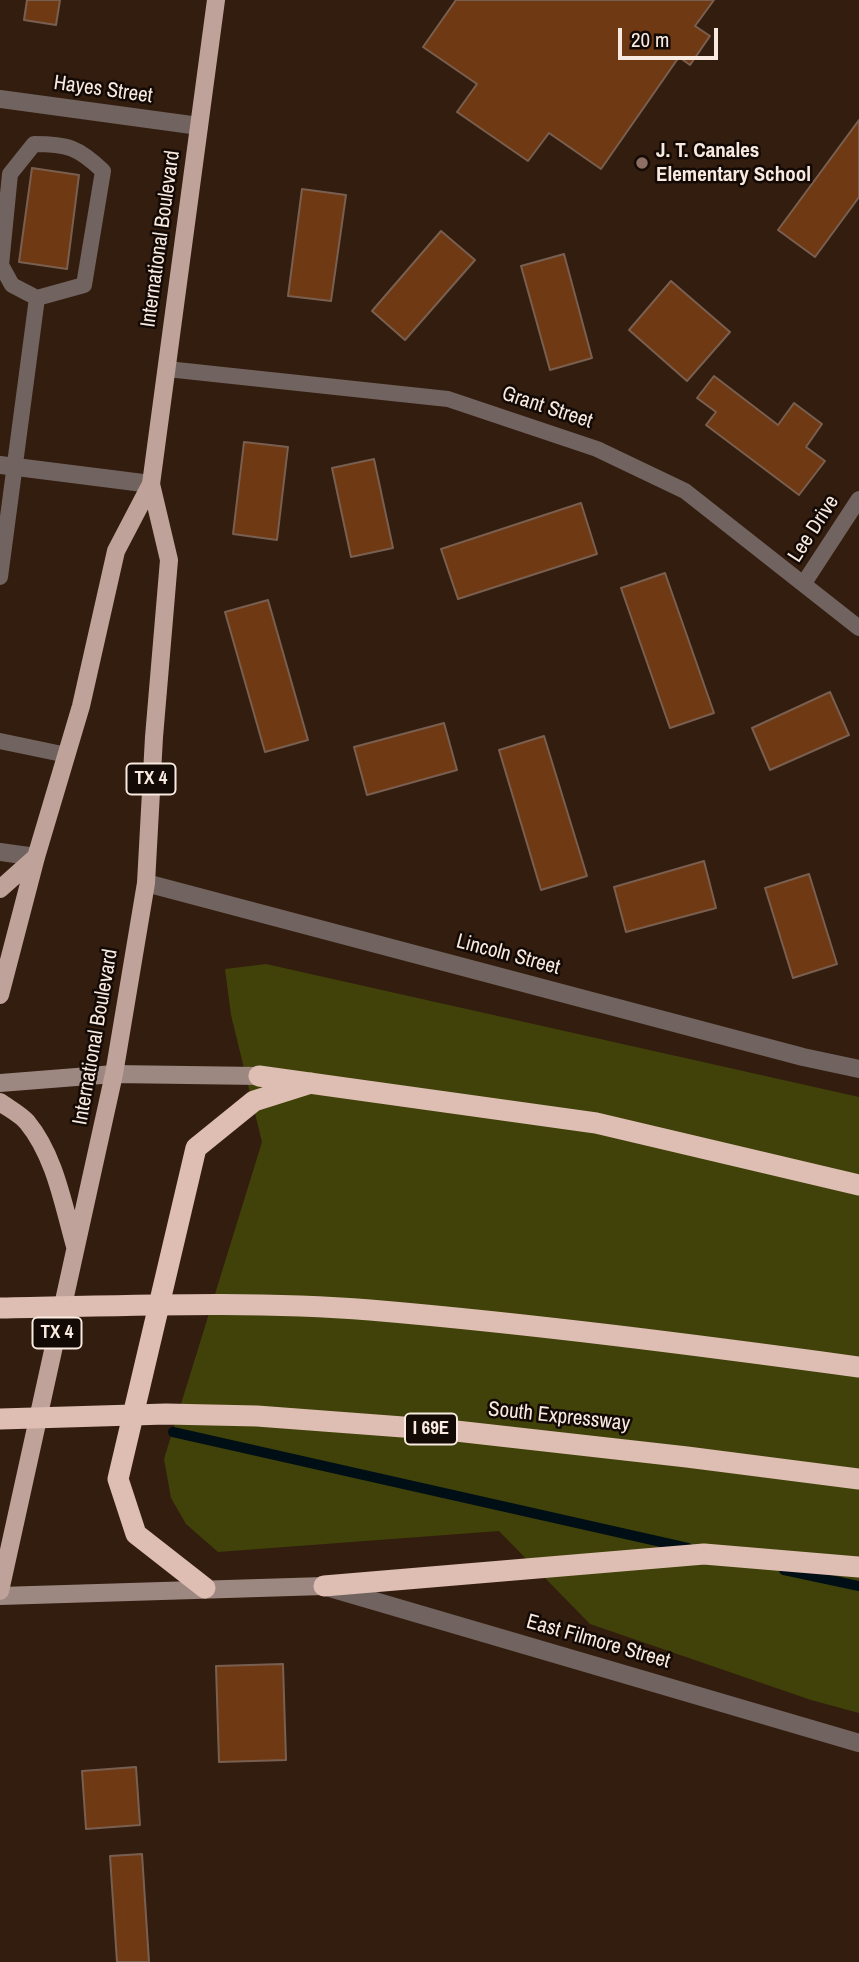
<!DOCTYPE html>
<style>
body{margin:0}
#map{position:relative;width:859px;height:1962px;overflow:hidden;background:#331d0f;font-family:"Archivo Narrow",sans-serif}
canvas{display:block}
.scale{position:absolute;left:618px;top:28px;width:100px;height:32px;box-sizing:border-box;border:4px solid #f9eae1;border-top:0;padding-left:9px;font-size:21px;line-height:24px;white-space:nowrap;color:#f9eae1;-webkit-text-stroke:5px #130a05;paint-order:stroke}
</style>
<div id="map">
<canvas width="859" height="1962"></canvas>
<div class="scale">20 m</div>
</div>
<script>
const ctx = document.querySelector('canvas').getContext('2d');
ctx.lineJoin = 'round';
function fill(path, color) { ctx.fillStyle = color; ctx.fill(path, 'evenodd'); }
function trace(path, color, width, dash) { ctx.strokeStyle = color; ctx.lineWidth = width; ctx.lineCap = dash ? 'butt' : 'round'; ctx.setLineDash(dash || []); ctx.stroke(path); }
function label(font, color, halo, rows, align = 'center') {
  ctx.font = font + ' "Archivo Narrow",sans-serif'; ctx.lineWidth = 5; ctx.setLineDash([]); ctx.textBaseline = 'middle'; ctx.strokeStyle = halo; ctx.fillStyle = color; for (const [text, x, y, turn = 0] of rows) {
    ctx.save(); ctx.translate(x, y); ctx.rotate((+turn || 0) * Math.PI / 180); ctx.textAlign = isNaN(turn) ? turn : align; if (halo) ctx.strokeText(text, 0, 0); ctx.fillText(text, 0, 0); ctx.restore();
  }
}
const green = new Path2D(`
 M 266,964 L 859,1097 L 859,1713 L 811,1700 L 590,1624 L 499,1531 L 218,1552 L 186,1524 L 171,1498 L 164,1459 L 262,1142 L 231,1015 L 225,969 Z`);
const stream = new Path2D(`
 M 173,1432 L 688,1548
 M 784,1570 L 859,1586`);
const building = new Path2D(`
 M 27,0 L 60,0 L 56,25 L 24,20 Z
 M 456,0 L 714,0 L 695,26 L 710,36 L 690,65 L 679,57 L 601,169 L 549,133 L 528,161 L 457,112 L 477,84 L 423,47 Z
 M 859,120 L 859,197 L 815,257 L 778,230 Z
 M 32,168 L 79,175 L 67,269 L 19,262 Z
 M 302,189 L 346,195 L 331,301 L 288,296 Z
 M 441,231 L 475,260 L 405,340 L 372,311 Z
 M 564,254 L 592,358 L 550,370 L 521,266 Z
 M 671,281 L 730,332 L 687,381 L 629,330 Z
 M 714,376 L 778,425 L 794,403 L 822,424 L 806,447 L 825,461 L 799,495 L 706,425 L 716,412 L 697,398 Z
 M 244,442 L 288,447 L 277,540 L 233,534 Z
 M 374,459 L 393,548 L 351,557 L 332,468 Z
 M 581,503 L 597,554 L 458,599 L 441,549 Z
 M 665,573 L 714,713 L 670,728 L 621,588 Z
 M 268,600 L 308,740 L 265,752 L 225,612 Z
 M 830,692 L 849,735 L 770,770 L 752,728 Z
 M 444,723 L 457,770 L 367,795 L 354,747 Z
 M 544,736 L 587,876 L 541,890 L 499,750 Z
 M 704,861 L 716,908 L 626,932 L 614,887 Z
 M 809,874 L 837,964 L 793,978 L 765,888 Z
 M 283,1664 L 286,1760 L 219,1762 L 216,1666 Z
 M 136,1767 L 140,1825 L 86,1829 L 82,1771 Z
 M 142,1854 L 149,1962 L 117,1962 L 110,1856 Z`);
const service = new Path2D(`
 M 34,144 C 67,144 78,147 103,171 L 84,285 L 37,298 L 12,285 L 1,265 L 10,174 Z
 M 167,369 L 448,399 L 597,449 L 685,491 L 859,628
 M 0,577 L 37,298
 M 804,583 L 859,499
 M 0,741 L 67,755`);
const minor = new Path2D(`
 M 0,99 L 199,126
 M 0,465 L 151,484
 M 0,852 L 36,857
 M 146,883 L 803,1057 L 859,1069
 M 330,1588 L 859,1743`);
const secondary = new Path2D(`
 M 0,1083 L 114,1074 L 259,1076
 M 0,1596 L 324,1586`);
const primary = new Path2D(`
 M 0,889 L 36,857
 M 0,995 L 36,857 L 81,706 L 116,551 L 151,484 L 216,0
 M 0,1102 C 8,1108 20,1114 27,1122 C 55,1156 63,1204 75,1246
 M 0,1591 L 114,1074 L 146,883 L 154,737 L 169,560 L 151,484`);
const motorway = new Path2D(`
 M 259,1076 L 596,1123 L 859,1185
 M 324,1586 L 704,1554 L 859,1567
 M 205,1588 L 136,1534 L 118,1479 L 196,1148 L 254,1101 L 311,1083`);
const motorwayBridge = new Path2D(`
 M 0,1308 C 122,1306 248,1300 370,1310 C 534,1324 696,1345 859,1367
 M 0,1419 L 166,1414 L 257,1416 L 456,1431 L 687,1457 L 859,1479`);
const markers = [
 [642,163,7,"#8d6e63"]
];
const shields = [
 [151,779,49],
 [57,1333,49],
 [431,1429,52]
];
const shieldNames = [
 ["TX 4",151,779],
 ["TX 4",57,1333],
 ["I 69E",431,1429]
];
const streetNames = [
 ["Hayes Street",103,90,8],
 ["International Boulevard",161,239,-82],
 ["Grant Street",547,408,18],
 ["Lee Drive",814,529,-57],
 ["Lincoln Street",508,955,15],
 ["International Boulevard",96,1037,-80],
 ["South Expressway",559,1417,6],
 ["East Filmore Street",598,1642,16]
];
const poiNames = [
 ["J. T. Canales",656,151],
 ["Elementary School",656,175]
];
fill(green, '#404209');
trace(stream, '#000f16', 10);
fill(building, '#6f3914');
trace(building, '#795f50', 2);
trace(service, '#71635f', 16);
trace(minor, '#71635f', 18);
trace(secondary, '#9d8781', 18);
trace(primary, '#bfa39b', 18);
trace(motorway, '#debdb2', 21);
trace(motorwayBridge, '#debdb2', 21);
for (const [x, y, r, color] of markers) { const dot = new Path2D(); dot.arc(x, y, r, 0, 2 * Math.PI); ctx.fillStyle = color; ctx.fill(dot); trace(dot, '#130a05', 2.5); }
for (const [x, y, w] of shields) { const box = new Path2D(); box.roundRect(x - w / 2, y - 15.5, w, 31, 5); ctx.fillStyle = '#130a05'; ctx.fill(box); trace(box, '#f9eae1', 2); }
label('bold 19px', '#f9eae1', null, shieldNames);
label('21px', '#f9eae1', '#130a05', streetNames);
label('bold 21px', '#f9eae1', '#130a05', poiNames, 'left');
</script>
